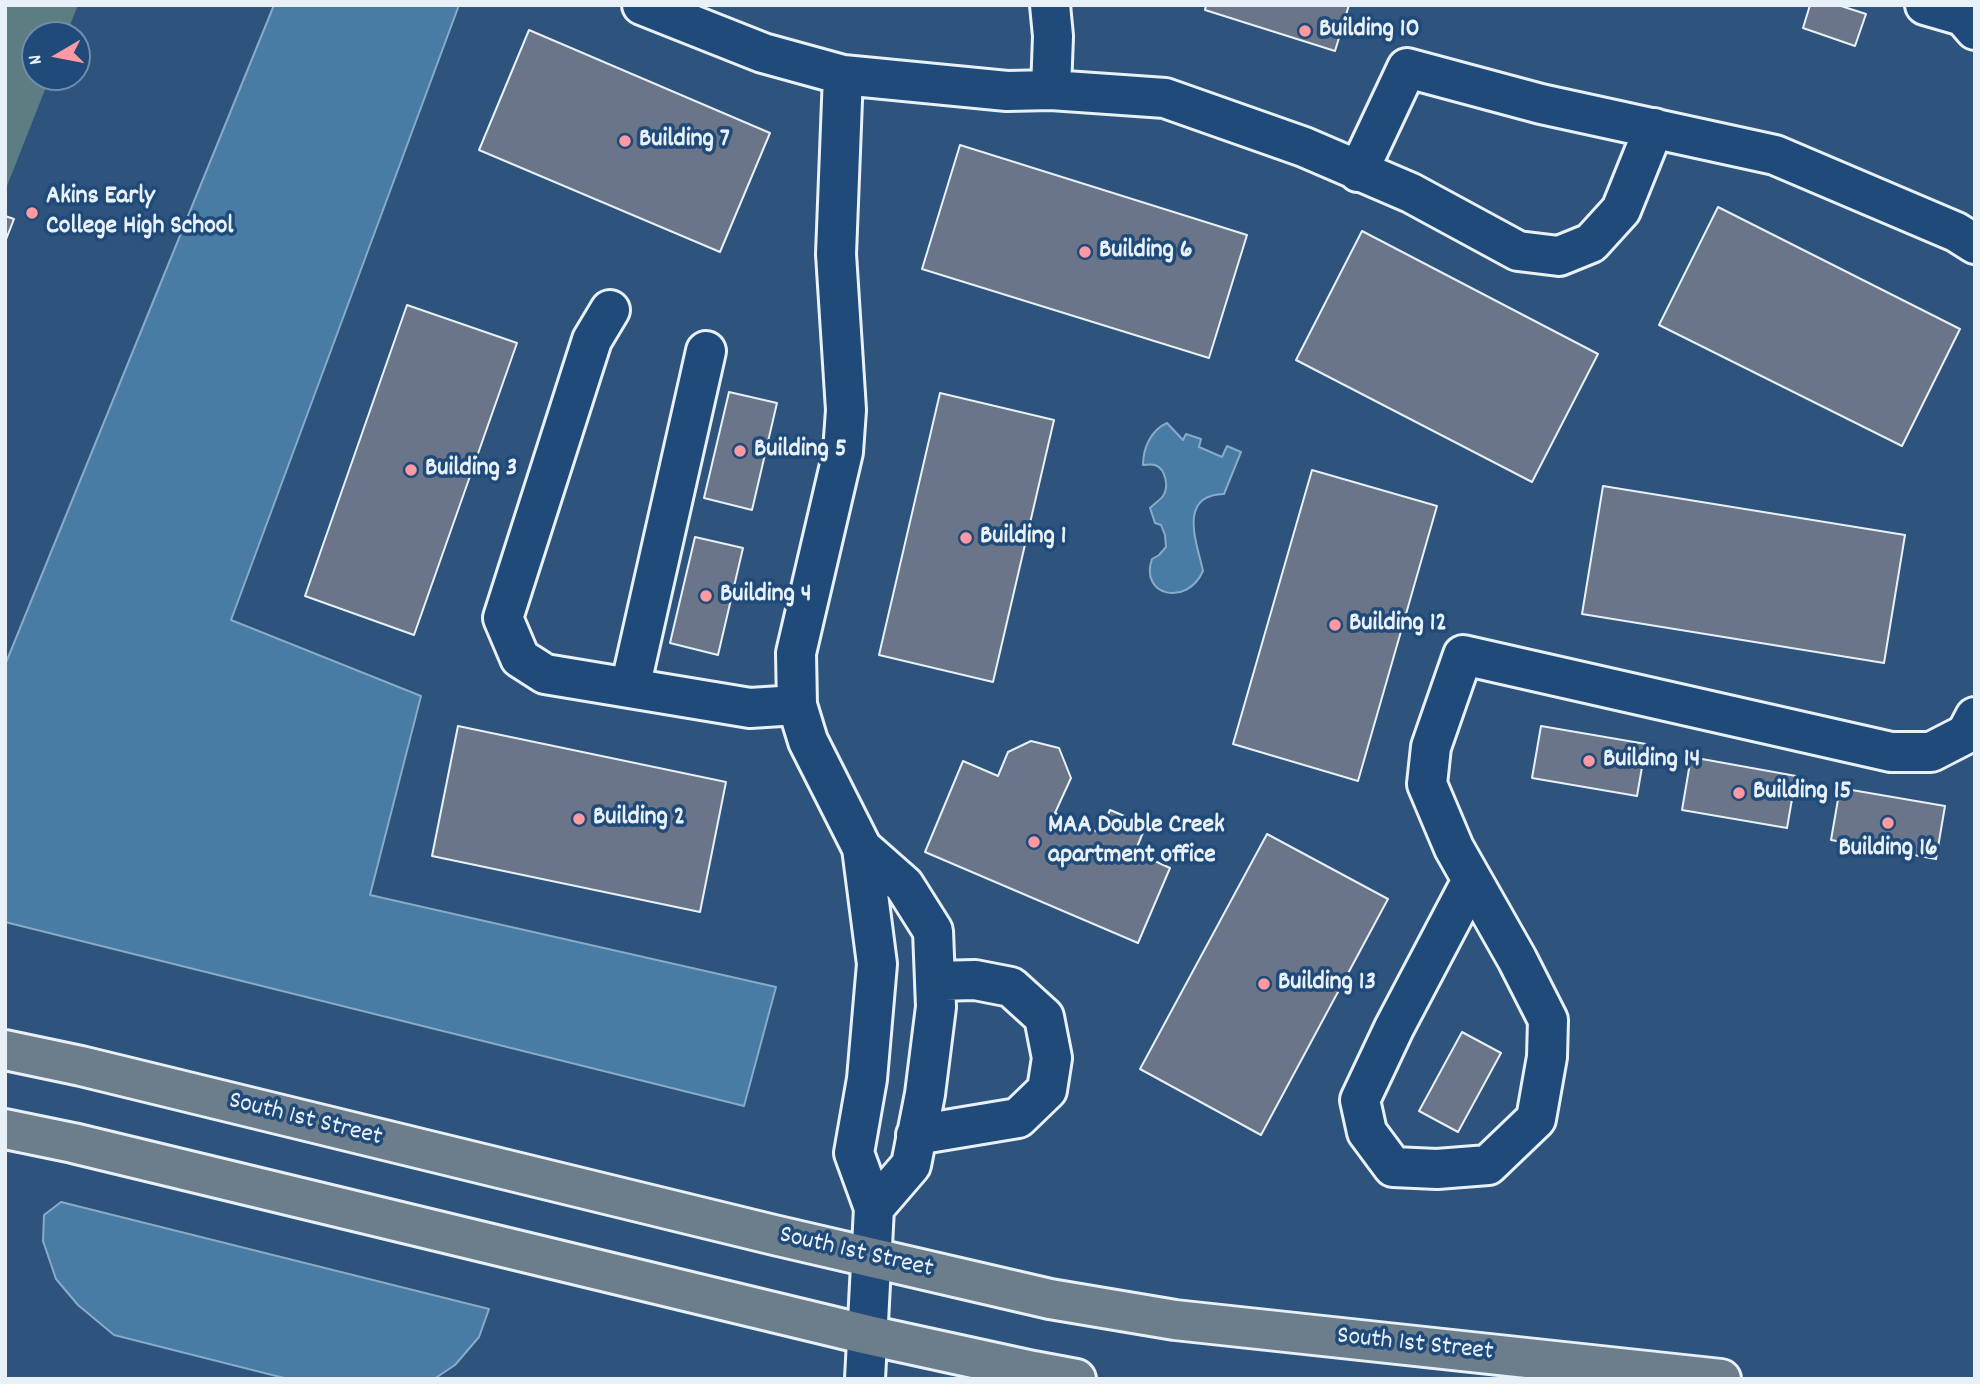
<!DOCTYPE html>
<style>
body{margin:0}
#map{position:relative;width:1980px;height:1384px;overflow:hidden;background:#2e537d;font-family:Dekko,sans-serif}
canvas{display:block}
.frame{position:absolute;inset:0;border:7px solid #e8f1f8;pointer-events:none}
.north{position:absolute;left:21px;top:21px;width:70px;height:70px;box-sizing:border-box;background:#1f4a7a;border:2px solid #6f8dac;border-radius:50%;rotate:260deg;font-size:19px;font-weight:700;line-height:28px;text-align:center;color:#e8f1f8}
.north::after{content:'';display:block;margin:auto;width:24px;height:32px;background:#ff9aa2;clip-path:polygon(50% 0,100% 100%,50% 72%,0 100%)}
</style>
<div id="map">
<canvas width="1980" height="1384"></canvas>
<div class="frame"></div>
<div class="north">N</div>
</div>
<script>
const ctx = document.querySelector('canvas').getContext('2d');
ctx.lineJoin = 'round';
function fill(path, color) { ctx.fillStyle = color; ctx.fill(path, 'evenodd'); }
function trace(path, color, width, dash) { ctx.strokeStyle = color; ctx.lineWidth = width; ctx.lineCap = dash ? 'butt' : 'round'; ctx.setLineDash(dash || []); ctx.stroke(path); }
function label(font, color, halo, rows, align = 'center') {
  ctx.font = font + ' Dekko,sans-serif'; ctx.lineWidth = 7; ctx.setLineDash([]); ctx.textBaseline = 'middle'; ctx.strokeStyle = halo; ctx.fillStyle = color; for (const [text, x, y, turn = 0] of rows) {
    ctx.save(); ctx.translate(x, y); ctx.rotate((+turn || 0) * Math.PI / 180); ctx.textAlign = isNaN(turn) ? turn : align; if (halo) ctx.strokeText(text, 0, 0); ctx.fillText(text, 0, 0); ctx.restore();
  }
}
const green = new Path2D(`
 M 5,5 L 78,5 L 66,35 L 35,35 L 35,77 L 50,77 L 5,191 Z`);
const water = new Path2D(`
 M 274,5 L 459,5 L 231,620 L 421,696 L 370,895 L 776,987 L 744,1106 L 5,922 L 5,665 Z
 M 1167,423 L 1183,440 L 1186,434 L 1201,439 L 1199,447 L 1222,457 L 1227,446 L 1241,452 L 1224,494 C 1177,495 1197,543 1203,571 C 1187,607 1139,596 1152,559 L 1159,555 L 1166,547 L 1165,535 L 1161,525 L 1155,523 L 1150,508 C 1154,504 1160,500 1163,496 C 1169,487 1166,469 1155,465 C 1152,464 1146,465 1143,465 C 1143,448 1151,430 1167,423 Z
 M 61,1202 L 489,1309 L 479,1337 L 455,1365 L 434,1379 L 288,1379 L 114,1335 L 78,1305 L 56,1279 L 43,1241 L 44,1215 Z`);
const building = new Path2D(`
 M 1206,5 L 1349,5 L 1335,51 L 1205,10 Z
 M 1810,5 L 1838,5 L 1866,14 L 1855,46 L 1803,28 Z
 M 529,30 L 770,133 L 720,252 L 479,150 Z
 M 960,145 L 1247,235 L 1209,358 L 922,269 Z
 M 1718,207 L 1960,329 L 1902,446 L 1659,325 Z
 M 5,216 L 14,219 L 5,242 Z
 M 1362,231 L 1598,354 L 1532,482 L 1296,360 Z
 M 407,305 L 517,343 L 414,635 L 305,596 Z
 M 729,392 L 777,403 L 752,510 L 704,498 Z
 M 940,393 L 1054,420 L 993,682 L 879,655 Z
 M 1312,470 L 1437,506 L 1358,781 L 1233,744 Z
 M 1603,486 L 1905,535 L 1884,663 L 1582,614 Z
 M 695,537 L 743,548 L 718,655 L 670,643 Z
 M 458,726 L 726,782 L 700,912 L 432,856 Z
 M 1541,726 L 1646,744 L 1637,796 L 1532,778 Z
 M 1031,741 L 1059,748 L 1071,778 L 1055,813 L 1100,833 L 1110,810 L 1146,825 L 1135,852 L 1170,868 L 1138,943 L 925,852 L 963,761 L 998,776 L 1008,752 Z
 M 1691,757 L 1796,776 L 1787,828 L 1682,810 Z
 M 1840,788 L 1945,806 L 1936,859 L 1831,840 Z
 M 1267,834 L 1388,899 L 1261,1135 L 1140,1069 Z
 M 1462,1032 L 1501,1053 L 1458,1132 L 1419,1111 Z`);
const minor = new Path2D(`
 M 642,5 L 763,53 L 843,75 L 1007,91 L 1051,90 L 1165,98 L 1304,147 L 1411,193 L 1518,251 L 1559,256 L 1591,243 L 1621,210 L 1654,128
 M 1050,5 L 1053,36 L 1051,90
 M 1925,5 L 1963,16 L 1975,30
 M 843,75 L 836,254 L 846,410 L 843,452 L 796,653 L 797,705 L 808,741 L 862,848 L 877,964 L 867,1079 L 854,1153 L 874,1208 L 865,1379
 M 1358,172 L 1407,68 L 1541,104 L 1775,155 L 1956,232 L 1975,244
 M 610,310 L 592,340 L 503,618 L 520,658 L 545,674 L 750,708 L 797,705
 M 630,688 L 706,351
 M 862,848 L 904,885 L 933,931 L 935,981 L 936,1007 L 925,1094 L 911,1165 L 874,1208
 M 1472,880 L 1394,1028 L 1360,1100 L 1367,1132 L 1393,1167 L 1437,1169 L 1488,1165 L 1536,1119 L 1547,1057 L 1548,1020 L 1517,959 L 1454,848 L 1427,784 L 1431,747 L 1463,655 L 1891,752 L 1931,752 L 1966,734 L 1975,717
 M 916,1135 L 1018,1118 L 1047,1090 L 1052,1058 L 1044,1017 L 1011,987 L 975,980 L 935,981`);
const major = new Path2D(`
 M 5,1050 L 81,1066 L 774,1235 L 1050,1299 L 1175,1320 L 1721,1379
 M 5,1129 L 73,1143 L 868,1335 L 1033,1371 L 1076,1379`);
const markers = [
 [1305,31,7,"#ff9aa2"],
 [625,141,7,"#ff9aa2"],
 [32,213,7,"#ff9aa2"],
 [1085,252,7,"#ff9aa2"],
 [740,451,7,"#ff9aa2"],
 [411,470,7,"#ff9aa2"],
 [966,538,7,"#ff9aa2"],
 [706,596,7,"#ff9aa2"],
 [1335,625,7,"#ff9aa2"],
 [1589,761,7,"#ff9aa2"],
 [1739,793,7,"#ff9aa2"],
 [579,819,7,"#ff9aa2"],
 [1888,823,7,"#ff9aa2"],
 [1034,842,7,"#ff9aa2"],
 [1264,984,7,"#ff9aa2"]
];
const poiNames = [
 ["Building 10",1319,31],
 ["Building 7",639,141],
 ["Akins Early",46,198],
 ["College High School",46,228],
 ["Building 6",1099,252],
 ["Building 5",754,451],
 ["Building 3",425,470],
 ["Building 1",980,538],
 ["Building 4",720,596],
 ["Building 12",1349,625],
 ["Building 14",1603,761],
 ["Building 15",1753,793],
 ["Building 2",593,819],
 ["MAA Double Creek",1048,827],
 ["apartment office",1048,857],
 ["Building 16",1888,850,"center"],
 ["Building 13",1278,984]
];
const streetNames = [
 ["South 1st Street",305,1121,14],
 ["South 1st Street",856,1254,13],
 ["South 1st Street",1415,1346,6]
];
fill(green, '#5c7d82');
fill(water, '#487ca5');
trace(water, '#88abc6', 2);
fill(building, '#6a7589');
trace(building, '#e8f1f8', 2);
trace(minor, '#e8f1f8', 44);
trace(major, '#e8f1f8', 44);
trace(minor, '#1f4a7a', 38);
trace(major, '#6c7d8b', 38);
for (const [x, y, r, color] of markers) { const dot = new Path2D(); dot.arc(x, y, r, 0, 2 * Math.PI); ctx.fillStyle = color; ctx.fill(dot); trace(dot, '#1f4a7a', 2.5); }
label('bold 26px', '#e8f1f8', '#1f4a7a', poiNames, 'left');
label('26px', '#e8f1f8', '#1f4a7a', streetNames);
</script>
